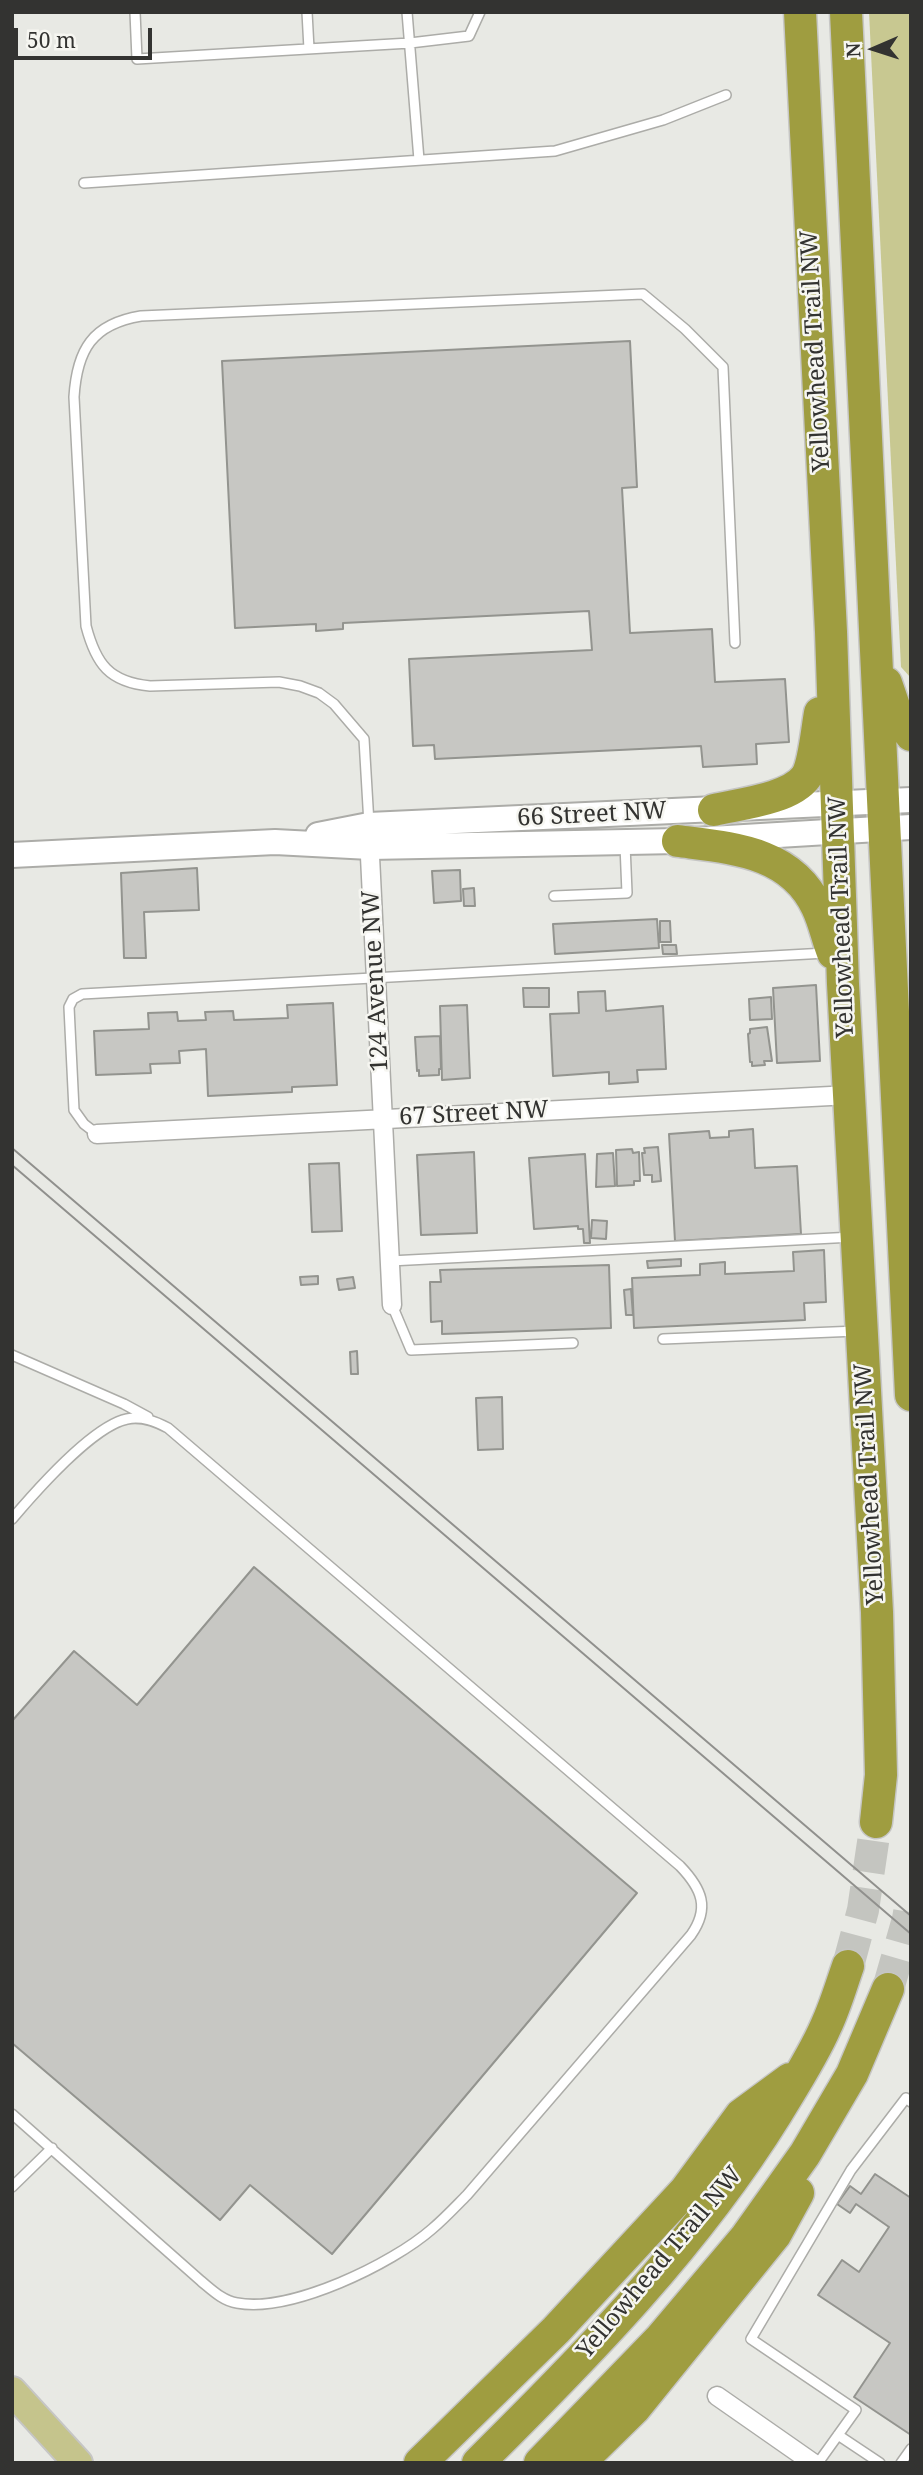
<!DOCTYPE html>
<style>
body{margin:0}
#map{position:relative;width:923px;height:2475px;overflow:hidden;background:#e8e9e4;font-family:"Noto Serif",serif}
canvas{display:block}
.frame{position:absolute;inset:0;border:14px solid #333331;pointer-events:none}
.north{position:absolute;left:839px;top:14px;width:70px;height:70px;-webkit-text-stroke:5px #f6f6f1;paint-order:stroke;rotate:267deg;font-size:19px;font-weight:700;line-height:28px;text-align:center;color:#333331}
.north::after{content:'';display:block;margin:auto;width:24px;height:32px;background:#333331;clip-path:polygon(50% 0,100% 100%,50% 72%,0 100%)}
.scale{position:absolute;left:14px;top:28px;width:138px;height:32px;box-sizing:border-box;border:4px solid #333331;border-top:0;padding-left:9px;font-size:21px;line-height:24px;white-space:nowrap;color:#333331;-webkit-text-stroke:5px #f6f6f1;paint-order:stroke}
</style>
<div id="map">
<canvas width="923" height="2475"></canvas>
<div class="frame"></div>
<div class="north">N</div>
<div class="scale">50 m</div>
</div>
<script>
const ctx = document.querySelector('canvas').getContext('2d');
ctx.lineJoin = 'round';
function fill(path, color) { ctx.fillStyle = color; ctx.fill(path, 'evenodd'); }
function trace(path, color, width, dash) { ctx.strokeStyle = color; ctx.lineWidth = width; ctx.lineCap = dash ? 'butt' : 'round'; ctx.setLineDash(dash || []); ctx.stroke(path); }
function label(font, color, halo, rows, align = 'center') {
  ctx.font = font + ' "Noto Serif",serif'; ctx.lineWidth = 5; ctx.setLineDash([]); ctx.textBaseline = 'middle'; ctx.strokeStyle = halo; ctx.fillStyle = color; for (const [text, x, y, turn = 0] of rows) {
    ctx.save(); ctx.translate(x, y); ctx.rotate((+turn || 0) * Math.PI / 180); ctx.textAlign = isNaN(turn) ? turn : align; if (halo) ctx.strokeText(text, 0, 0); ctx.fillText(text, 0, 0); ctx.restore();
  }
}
const green = new Path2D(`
 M 869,12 L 911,12 L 911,678 L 901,667 Z`);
const building = new Path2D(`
 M 630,341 L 637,487 L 622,488 L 630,633 L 712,629 L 715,682 L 785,679 L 789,742 L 756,744 L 757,764 L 703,767 L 701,746 L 435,759 L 434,745 L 413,746 L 409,659 L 592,650 L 589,611 L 343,623 L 343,629 L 316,631 L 316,624 L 235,628 L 222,361 Z
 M 197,868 L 199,910 L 144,912 L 146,958 L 124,958 L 121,873 Z
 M 460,870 L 461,901 L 434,903 L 432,871 Z
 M 474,888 L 475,906 L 464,906 L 463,889 Z
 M 657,919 L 659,948 L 555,954 L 553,924 Z
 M 660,921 L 670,921 L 671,942 L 660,942 Z
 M 662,945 L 676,945 L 677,954 L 663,954 Z
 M 816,985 L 820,1061 L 777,1063 L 773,988 Z
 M 523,988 L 549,988 L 549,1007 L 524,1007 Z
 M 605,991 L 606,1011 L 663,1006 L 666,1069 L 637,1070 L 638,1082 L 609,1084 L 609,1072 L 553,1076 L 550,1014 L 579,1013 L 578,992 Z
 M 771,997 L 772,1019 L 750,1020 L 749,999 Z
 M 333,1003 L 337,1085 L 292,1087 L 292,1092 L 208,1096 L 206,1049 L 179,1051 L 180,1063 L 150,1064 L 151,1073 L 96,1075 L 94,1031 L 149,1029 L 148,1013 L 177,1012 L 178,1021 L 206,1020 L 205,1012 L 233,1011 L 234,1020 L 288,1018 L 287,1005 Z
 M 467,1005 L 470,1078 L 442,1080 L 440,1006 Z
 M 767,1027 L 772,1061 L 764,1061 L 765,1065 L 752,1066 L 752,1062 L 750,1062 L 748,1034 L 750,1033 L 750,1029 Z
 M 440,1036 L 441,1069 L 439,1069 L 439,1075 L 419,1076 L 419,1070 L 417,1071 L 415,1037 Z
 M 753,1129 L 755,1168 L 797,1166 L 801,1234 L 675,1241 L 669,1134 L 709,1131 L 710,1138 L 729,1137 L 729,1131 Z
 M 658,1147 L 661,1181 L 652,1182 L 652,1175 L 644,1175 L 642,1153 L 645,1153 L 644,1148 Z
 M 632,1149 L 633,1153 L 639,1152 L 640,1181 L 634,1181 L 634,1185 L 617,1186 L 616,1150 Z
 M 474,1152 L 477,1233 L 421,1235 L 417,1155 Z
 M 613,1153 L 615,1186 L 596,1187 L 597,1154 Z
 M 585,1154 L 590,1243 L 584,1243 L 583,1229 L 578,1229 L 578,1226 L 534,1229 L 529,1158 Z
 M 339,1163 L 342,1231 L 312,1232 L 309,1164 Z
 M 592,1220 L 607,1221 L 606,1239 L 591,1238 Z
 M 824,1250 L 826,1302 L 804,1303 L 805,1320 L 634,1328 L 632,1278 L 700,1275 L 700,1264 L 725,1262 L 725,1274 L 794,1271 L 793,1252 Z
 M 681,1259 L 681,1266 L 648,1268 L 647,1261 Z
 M 609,1265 L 611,1328 L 442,1334 L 442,1321 L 431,1322 L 430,1282 L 441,1282 L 440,1270 Z
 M 318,1276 L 318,1284 L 301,1285 L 300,1277 Z
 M 353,1277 L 355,1288 L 339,1290 L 337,1279 Z
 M 631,1289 L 633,1315 L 626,1315 L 624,1290 Z
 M 357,1351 L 358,1374 L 351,1374 L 350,1352 Z
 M 502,1397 L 503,1449 L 478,1450 L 476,1398 Z
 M 254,1567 L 637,1893 L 332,2254 L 250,2185 L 220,2220 L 12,2043 L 12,1721 L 74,1651 L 137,1705 Z
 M 875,2174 L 911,2198 L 911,2435 L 854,2397 L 890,2343 L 818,2295 L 842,2260 L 859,2272 L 889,2227 L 856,2204 L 850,2213 L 837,2204 L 850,2186 L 861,2194 Z`);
const highwayTunnel = new Path2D(`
 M 848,1966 L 863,1910 L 876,1822
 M 888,1989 L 908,1919 L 911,1901`);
const lane = new Path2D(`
 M 135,12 L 137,59 L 410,43 L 469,36 L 480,12
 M 307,12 L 309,49
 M 407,12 L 419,160
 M 84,183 L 555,151 L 663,120 L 726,95
 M 369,824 L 364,739 L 334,704 L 319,693 L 300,686 L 279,682 L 150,686 C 109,682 96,664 86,626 L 74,397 C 77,350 92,324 141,316 L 643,294 L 685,329 L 723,367 L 735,643
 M 554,896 L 627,893 L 625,845
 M 97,1134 L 84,1124 L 74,1110 L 69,1007 L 73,999 L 82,994 L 826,953
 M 390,1261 L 853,1237
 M 392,1305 L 411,1350 L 573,1343
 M 663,1339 L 857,1331
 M 12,1355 L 124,1404 L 148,1417
 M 12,1519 C 35,1492 93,1426 127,1419 C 142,1416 155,1421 168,1428 L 680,1866 C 702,1889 710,1908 691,1935 L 467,2195 C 456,2206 445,2218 432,2229 C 392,2264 291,2313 237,2303 C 223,2301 212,2290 201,2281 L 12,2114
 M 12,2187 L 52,2148
 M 838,2435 L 880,2463
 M 818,2463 L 856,2410 L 751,2339 L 851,2170 L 906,2098 L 911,2102
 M 901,2463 L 911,2449`);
const street = new Path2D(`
 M 369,836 L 392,1305
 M 97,1134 L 850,1095
 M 717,2396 L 813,2463`);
const secondary = new Path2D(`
 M 318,835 L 369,825 L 911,800
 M 12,855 L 275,842 L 370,847 L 678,841 L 911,827`);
const primary = new Path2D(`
 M 12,2391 L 78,2463`);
const highway = new Path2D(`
 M 800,12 L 831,632 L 843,984 L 877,1612 L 881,1775 L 876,1822
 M 846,12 L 911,1395
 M 886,683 L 897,715 L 911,735
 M 714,810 C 739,804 790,799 806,777 C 814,765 817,729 820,713
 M 678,841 C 731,848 791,851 817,907 C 824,921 827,938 833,953
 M 420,2463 L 556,2330 L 685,2191 L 741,2115 L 790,2079
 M 478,2463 C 587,2355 696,2244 777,2113 C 794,2085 813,2056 826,2026 C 835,2007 841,1986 848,1966
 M 540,2463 L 659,2340 L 746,2237 L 805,2154 L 852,2074 L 888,1989
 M 579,2463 L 635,2408 L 775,2235 L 798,2193`);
const tram = new Path2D(`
 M 12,1148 L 911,1916
 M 12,1165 L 911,1934`);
const streetNames = [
 ["Yellowhead Trail NW",816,351,-93],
 ["66 Street NW",592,815,-3],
 ["Yellowhead Trail NW",842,917,-92],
 ["124 Avenue NW",376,981,-93],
 ["67 Street NW",474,1114,-3],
 ["Yellowhead Trail NW",870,1484,-93],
 ["Yellowhead Trail NW",660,2263,-50]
];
fill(green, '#c8c891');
fill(building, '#c7c7c3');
trace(building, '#93948f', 2);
trace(highwayTunnel, '#c4c5c0', 32, [32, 16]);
trace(lane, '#acaca8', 12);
trace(street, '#acaca8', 21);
trace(secondary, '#acaca8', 28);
trace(primary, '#c6c6c5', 32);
trace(highway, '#c6c6c5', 35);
trace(lane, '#fff', 9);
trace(street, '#fff', 18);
trace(secondary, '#fff', 24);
trace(primary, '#c5c48c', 28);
trace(highway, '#9f9d40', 32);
trace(tram, '#90908d', 2);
label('24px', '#333331', '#f6f6f1', streetNames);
</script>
